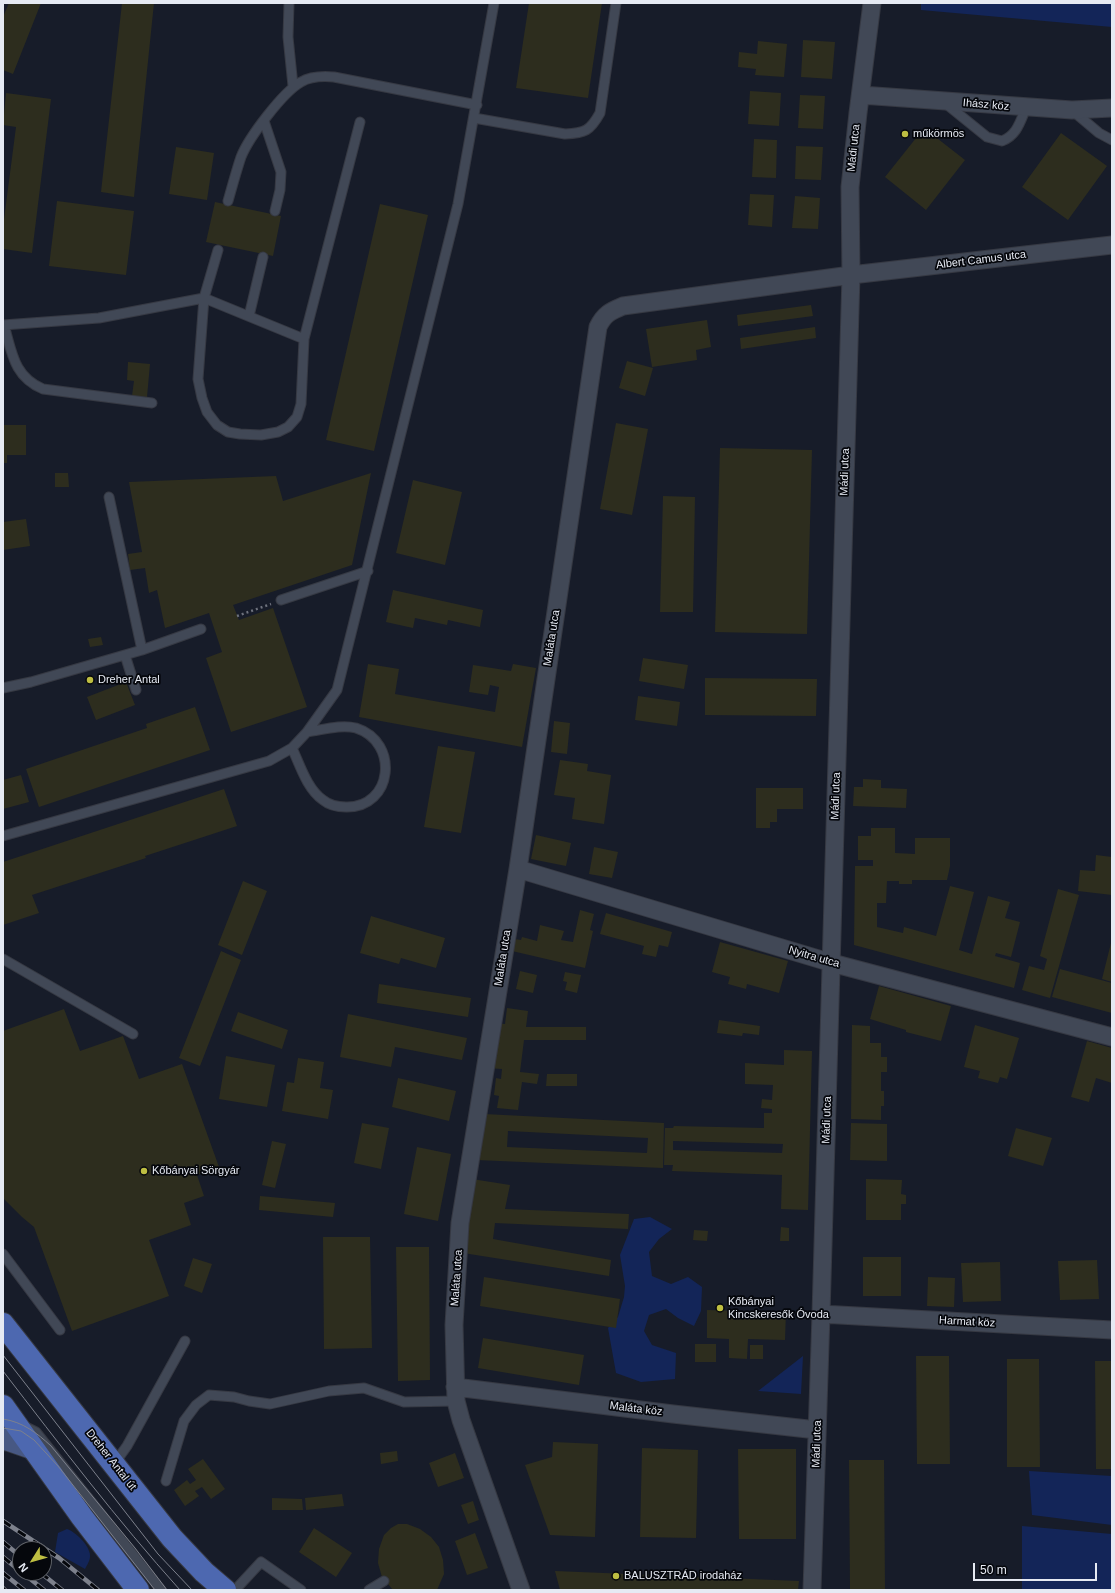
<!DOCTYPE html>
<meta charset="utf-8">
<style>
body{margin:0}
#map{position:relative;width:1115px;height:1593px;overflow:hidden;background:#171c29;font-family:Arial,sans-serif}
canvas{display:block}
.frame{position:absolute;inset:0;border:4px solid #e6eaf3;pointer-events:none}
.north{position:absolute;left:12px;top:1541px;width:40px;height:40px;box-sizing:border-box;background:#05070c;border:1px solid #5f6268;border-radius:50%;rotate:233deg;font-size:11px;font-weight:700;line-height:16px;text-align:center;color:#e6eaf3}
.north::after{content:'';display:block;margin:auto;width:14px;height:18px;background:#bebe42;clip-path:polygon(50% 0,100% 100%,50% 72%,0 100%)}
.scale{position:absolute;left:973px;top:1563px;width:124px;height:18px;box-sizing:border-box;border:2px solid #e6eaf3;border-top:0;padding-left:5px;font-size:12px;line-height:14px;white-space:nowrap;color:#e6eaf3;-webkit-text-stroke:3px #05070c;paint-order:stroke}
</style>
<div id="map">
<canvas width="1115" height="1593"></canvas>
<div class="frame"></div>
<div class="north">N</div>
<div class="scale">50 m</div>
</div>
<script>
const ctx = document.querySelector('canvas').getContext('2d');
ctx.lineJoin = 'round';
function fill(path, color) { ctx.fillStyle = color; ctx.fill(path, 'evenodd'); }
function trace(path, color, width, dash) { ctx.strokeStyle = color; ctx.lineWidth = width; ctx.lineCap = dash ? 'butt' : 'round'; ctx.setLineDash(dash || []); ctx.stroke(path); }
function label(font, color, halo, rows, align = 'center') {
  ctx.font = font + ' Arial,sans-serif'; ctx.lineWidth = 3.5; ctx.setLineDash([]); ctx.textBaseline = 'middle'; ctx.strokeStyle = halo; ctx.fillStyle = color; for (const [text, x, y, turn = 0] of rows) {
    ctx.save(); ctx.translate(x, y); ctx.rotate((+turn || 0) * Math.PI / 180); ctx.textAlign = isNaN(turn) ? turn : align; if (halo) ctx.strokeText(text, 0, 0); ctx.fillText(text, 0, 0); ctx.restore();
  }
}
const green = new Path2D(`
 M 921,3 L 1112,3 L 1112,27 L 921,10 Z
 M 650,1217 L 672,1229 L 659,1239 L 649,1252 L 652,1276 L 671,1284 L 688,1277 L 702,1287 L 701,1311 L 694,1326 L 678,1318 L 666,1309 L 649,1315 L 644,1331 L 652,1345 L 676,1353 L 675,1379 L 641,1382 L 616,1373 L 608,1328 L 618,1317 L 624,1297 L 625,1286 L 620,1255 L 634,1219 Z
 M 803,1356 L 801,1394 L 758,1391 Z
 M 1029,1471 L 1112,1476 L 1112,1525 L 1032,1515 Z
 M 1022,1526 L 1112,1534 L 1112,1590 L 1022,1590 Z
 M 67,1529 C 74,1531 87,1543 89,1551 C 92,1558 88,1563 85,1569 L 55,1552 L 58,1533 Z`);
const building = new Path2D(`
 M 9,3 L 41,3 L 13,74 L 3,70 L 3,17 Z
 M 122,3 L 154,3 L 134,197 L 101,192 Z
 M 529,3 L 602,3 L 588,98 L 516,88 Z
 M 803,40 L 835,42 L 832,79 L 801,77 Z
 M 758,41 L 787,44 L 784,77 L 755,75 L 756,69 L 738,67 L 739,52 L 757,54 Z
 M 750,91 L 781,93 L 779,126 L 748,124 Z
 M 6,93 L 51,99 L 32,253 L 3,249 L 3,227 L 16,127 L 3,125 Z
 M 800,95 L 825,96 L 823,129 L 798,128 Z
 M 924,128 L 965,160 L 926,210 L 885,177 Z
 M 1061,133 L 1107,166 L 1068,220 L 1022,187 Z
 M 754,139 L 777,140 L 776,178 L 752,177 Z
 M 796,146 L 823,147 L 821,180 L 795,179 Z
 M 176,147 L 214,153 L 207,200 L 169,194 Z
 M 750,194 L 774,195 L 772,227 L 748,225 Z
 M 795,196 L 820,198 L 818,229 L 792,228 Z
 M 57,201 L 134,211 L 126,275 L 49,266 Z
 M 215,202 L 281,216 L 273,256 L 206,242 Z
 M 380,204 L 428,215 L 374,451 L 326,440 Z
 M 811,305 L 813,316 L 738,326 L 737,315 Z
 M 707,320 L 711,347 L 696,350 L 697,360 L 652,367 L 646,329 Z
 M 815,327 L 816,338 L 741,349 L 740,338 Z
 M 627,361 L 653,368 L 645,396 L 619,388 Z
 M 128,362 L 150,364 L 147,397 L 132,396 L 134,381 L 127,380 Z
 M 616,423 L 648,429 L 632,515 L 600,509 Z
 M 3,425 L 26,425 L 26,455 L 7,455 L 7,463 L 3,463 Z
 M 720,448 L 812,450 L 807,634 L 715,632 Z
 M 55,473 L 68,473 L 69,487 L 55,487 Z
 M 371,473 L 352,565 L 233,605 L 239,620 L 273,608 L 307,707 L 231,732 L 206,658 L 222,652 L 209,613 L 165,628 L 157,590 L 149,593 L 145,568 L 130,570 L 128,554 L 142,552 L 129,482 L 276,476 L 283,501 Z
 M 413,480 L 462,492 L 445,565 L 396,553 Z
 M 663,496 L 695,497 L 693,612 L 660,612 Z
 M 26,519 L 30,546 L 3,550 L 3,522 Z
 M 393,590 L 483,610 L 480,627 L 448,620 L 447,625 L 415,618 L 413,628 L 386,622 Z
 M 101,637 L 103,645 L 90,647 L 88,639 Z
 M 643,658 L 688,665 L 684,689 L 639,681 Z
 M 368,664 L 399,669 L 395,694 L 495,712 L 499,687 L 490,685 L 488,695 L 469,692 L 473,665 L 511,671 L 513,664 L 536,668 L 522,747 L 359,717 Z
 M 705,678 L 817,679 L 816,716 L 705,715 Z
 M 126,682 L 135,705 L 96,720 L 87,697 Z
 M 638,696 L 680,702 L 677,726 L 635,720 Z
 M 195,707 L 210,750 L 39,807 L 26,769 L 147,728 L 146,724 Z
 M 554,721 L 570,723 L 567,754 L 551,752 Z
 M 438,746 L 475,752 L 461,833 L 424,827 Z
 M 560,760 L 588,764 L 587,771 L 611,775 L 604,824 L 572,819 L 575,798 L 554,795 Z
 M 21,775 L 29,802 L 3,809 L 3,780 Z
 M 863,779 L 881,780 L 881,788 L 907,789 L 906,808 L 853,806 L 854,787 L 863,787 Z
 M 756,788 L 803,788 L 803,809 L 777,809 L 777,822 L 770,822 L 770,828 L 756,828 Z
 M 224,789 L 237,826 L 145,856 L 146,858 L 32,895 L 39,913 L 3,925 L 3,862 Z
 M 871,828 L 895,828 L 895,853 L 915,854 L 915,838 L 950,838 L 950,866 L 947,880 L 912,880 L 912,884 L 899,884 L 899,881 L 887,881 L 886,903 L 877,903 L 877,927 L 903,933 L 904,927 L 936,936 L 950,886 L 974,892 L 959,950 L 972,954 L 988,896 L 1010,902 L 1005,918 L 1020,922 L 1011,957 L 996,953 L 995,956 L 1020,963 L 1014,988 L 854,945 L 855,866 L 873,866 L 873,860 L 858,860 L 858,836 L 871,836 Z
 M 536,835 L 571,843 L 566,866 L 531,859 Z
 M 594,847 L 618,852 L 612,878 L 589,874 Z
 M 1096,855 L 1112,857 L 1112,895 L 1078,891 L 1080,870 L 1095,871 Z
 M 243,881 L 267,891 L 242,955 L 218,945 Z
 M 1058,889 L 1079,895 L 1050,998 L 1022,990 L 1029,966 L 1044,970 L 1047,959 L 1040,956 Z
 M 580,910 L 594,914 L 590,930 L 593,931 L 585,968 L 512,951 L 515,939 L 521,940 L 522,937 L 537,941 L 540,925 L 564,931 L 561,940 L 573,942 Z
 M 606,913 L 672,932 L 668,947 L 659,945 L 656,957 L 642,954 L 644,946 L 600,934 Z
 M 371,916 L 445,938 L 436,968 L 401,958 L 399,964 L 360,953 Z
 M 720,942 L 788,961 L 779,993 L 747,984 L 746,989 L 728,984 L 730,977 L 712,972 Z
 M 1111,943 L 1112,943 L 1112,982 L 1102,979 Z
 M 221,951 L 241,960 L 200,1066 L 179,1058 Z
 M 1060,969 L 1112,983 L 1112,1013 L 1052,997 Z
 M 520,971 L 537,975 L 533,993 L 516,989 Z
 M 565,972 L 581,975 L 577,993 L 565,990 L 567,982 L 563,981 Z
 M 379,984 L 471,998 L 468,1017 L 377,1003 Z
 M 879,986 L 951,1006 L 941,1041 L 906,1032 L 906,1030 L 870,1019 Z
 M 507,1008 L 528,1011 L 526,1027 L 586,1027 L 586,1040 L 524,1040 L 520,1072 L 539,1074 L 537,1084 L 522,1082 L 518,1110 L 497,1108 L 499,1096 L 494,1095 L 496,1078 L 501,1079 L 502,1069 L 488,1068 L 494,1023 L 505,1024 Z
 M 64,1009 L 80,1051 L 123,1036 L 139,1079 L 182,1064 L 219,1167 L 197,1175 L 204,1196 L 184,1203 L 191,1225 L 149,1240 L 169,1296 L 72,1331 L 34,1227 L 22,1217 L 3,1198 L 3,1031 Z
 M 238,1012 L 288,1030 L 282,1049 L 231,1031 Z
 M 348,1014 L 467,1038 L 462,1060 L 395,1047 L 391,1067 L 340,1057 Z
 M 719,1020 L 760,1026 L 759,1035 L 743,1033 L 742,1036 L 717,1033 Z
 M 852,1025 L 870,1026 L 870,1043 L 881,1043 L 881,1057 L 887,1057 L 887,1072 L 881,1072 L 881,1091 L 884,1091 L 884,1106 L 881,1106 L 881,1120 L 851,1119 Z
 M 975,1025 L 1019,1038 L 1007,1079 L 1000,1077 L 998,1083 L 978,1078 L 980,1071 L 964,1067 Z
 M 1087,1041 L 1112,1048 L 1112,1083 L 1096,1078 L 1089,1102 L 1071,1097 Z
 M 784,1050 L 812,1051 L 808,1210 L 781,1209 L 782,1175 L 672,1171 L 673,1165 L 664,1165 L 665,1128 L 673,1128 L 674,1126 L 764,1128 L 764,1113 L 772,1113 L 772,1109 L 761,1108 L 762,1099 L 772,1100 L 773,1085 L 745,1084 L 745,1063 L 784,1065 ZM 673,1141 L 783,1144 L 782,1153 L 673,1150 Z
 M 226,1056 L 275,1065 L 267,1107 L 219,1099 Z
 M 298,1058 L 324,1062 L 320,1088 L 333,1090 L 328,1119 L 282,1111 L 287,1082 L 294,1083 Z
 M 547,1074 L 577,1074 L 577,1086 L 546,1086 Z
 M 398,1078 L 456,1091 L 449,1121 L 392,1107 Z
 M 484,1114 L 664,1123 L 663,1168 L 476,1160 ZM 508,1131 L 648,1138 L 647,1153 L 507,1147 Z
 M 362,1123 L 389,1128 L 381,1169 L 354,1163 Z
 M 851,1123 L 887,1124 L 887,1161 L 850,1160 Z
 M 1016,1128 L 1052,1138 L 1043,1166 L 1008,1156 Z
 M 272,1141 L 286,1144 L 275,1188 L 262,1185 Z
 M 417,1147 L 451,1154 L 438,1221 L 404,1214 Z
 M 472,1179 L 510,1185 L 505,1209 L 629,1214 L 628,1229 L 495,1223 L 493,1239 L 611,1260 L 609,1276 L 463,1253 Z
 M 866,1179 L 902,1180 L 901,1194 L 906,1195 L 906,1204 L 901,1204 L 901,1220 L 866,1220 Z
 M 260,1196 L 335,1203 L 333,1217 L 259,1210 Z
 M 781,1227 L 789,1228 L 789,1241 L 780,1241 Z
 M 694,1230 L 708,1231 L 707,1241 L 693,1240 Z
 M 323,1237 L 370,1237 L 372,1348 L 324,1349 Z
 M 396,1247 L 429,1247 L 430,1380 L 398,1381 Z
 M 863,1257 L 901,1257 L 901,1296 L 863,1296 Z
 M 193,1258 L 212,1264 L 202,1293 L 184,1286 Z
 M 1097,1260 L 1099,1299 L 1060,1300 L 1058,1261 Z
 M 1000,1262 L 1001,1301 L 963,1302 L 961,1263 Z
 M 484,1277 L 620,1299 L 616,1328 L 480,1306 Z
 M 928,1277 L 955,1278 L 954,1307 L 927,1306 Z
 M 707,1310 L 786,1312 L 785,1340 L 748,1339 L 747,1359 L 729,1358 L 729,1339 L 707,1338 Z
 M 483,1338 L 584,1355 L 579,1385 L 478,1368 Z
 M 695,1344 L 716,1344 L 716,1362 L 695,1362 Z
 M 750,1345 L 763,1345 L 763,1359 L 750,1359 Z
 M 916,1356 L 949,1356 L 950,1464 L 917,1464 Z
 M 1007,1359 L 1039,1359 L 1040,1467 L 1007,1467 Z
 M 1095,1361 L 1112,1361 L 1112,1469 L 1096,1469 Z
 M 553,1442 L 598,1444 L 595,1537 L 550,1535 L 525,1465 L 552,1457 Z
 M 642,1448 L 698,1450 L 696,1538 L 640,1537 Z
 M 738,1449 L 796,1449 L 796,1539 L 739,1539 Z
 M 397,1451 L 398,1461 L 381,1464 L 380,1453 Z
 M 455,1453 L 464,1478 L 438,1487 L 429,1463 Z
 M 203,1459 L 225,1489 L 211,1499 L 202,1487 L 195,1491 L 199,1496 L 185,1506 L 174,1490 L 187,1480 L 190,1484 L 196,1480 L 188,1469 Z
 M 849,1460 L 884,1460 L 885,1590 L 850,1590 Z
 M 342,1494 L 344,1506 L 306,1510 L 305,1498 Z
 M 272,1498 L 302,1499 L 303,1510 L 272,1510 Z
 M 473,1501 L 479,1520 L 468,1524 L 461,1505 Z
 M 398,1524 L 407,1524 L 420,1529 L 431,1537 L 439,1547 L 443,1560 L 444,1574 L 437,1590 L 393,1590 L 382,1577 L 378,1563 L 379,1549 L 384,1535 L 391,1528 Z
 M 314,1528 L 352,1553 L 336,1577 L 299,1552 Z
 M 475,1533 L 488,1568 L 467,1575 L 455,1541 Z
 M 555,1571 L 799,1581 L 798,1590 L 560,1590 Z`);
const path = new Path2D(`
 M 237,616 L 271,604`);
const lane = new Path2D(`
 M 289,3 L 288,37 L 293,86
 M 945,103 L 987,137 L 1002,141 C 1017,135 1020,122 1026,108
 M 1073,111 L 1099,133 L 1112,140
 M 474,118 L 565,134 C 585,133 590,131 600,113 L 616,3
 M 264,121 L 281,172 L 280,190 L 275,211
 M 228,201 C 232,187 236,172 241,157 C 249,137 283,92 301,82 C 311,76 323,76 334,77 L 477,105
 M 218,250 L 204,298 L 198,379 L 202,398 L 207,412 L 217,425 L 228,432 L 240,434 L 261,435 L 278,432 L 288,427 L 297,417 L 301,404 L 304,339 L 360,122
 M 249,316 L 263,257
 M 3,325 L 99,318 L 204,298 L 304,339
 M 4,325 C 12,353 14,377 43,389 L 152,403
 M 281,600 L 368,571
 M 142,650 L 201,629
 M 125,655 L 136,690
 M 3,688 L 31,682 L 142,650 L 109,497
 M 292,748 C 300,765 307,789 323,800 C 329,805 338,807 346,807 C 393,808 400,742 356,728 C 341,724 322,730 307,732
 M 3,836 L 269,761 L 292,748 L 307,732 L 337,690 L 458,204 L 494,3
 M 3,959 L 133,1034
 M 3,1254 L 60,1330
 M 24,1426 L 36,1432 L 161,1590
 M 114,1464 L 127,1446 L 185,1341
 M 166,1481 L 184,1421 L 196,1405 L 209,1395 L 234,1397 L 249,1401 L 270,1404 L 329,1391 L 364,1388 L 404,1402 L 456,1401
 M 235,1590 L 261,1562 L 301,1590
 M 369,1590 L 384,1581`);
const street = new Path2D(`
 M 861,95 L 1072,110 L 1112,108
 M 518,869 L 832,963 L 1112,1037
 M 821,1314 L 1112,1330
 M 455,1387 L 673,1414 L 817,1430
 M 521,1590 L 461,1420 L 456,1401 L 454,1325 L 460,1223 L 518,869 L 598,327 C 604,314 611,311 623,306 L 851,275 L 1112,245
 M 812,1590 L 821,1314 L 851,275 L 850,187 L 858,113 L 872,3`);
const secondary = new Path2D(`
 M 3,1439 L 9,1440 L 32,1448`);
const primary = new Path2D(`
 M 3,1324 L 172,1538 L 204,1572 L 225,1590
 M 3,1406 L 82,1517 L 138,1590`);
const tram = new Path2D(`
 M 3,1355 L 158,1554 L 192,1590
 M 3,1371 C 60,1445 117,1520 180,1590
 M 3,1419 C 23,1422 37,1433 51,1446 L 135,1548 L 167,1590
 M 3,1428 L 21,1431 L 34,1440 L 58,1466 L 155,1590`);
const rail = new Path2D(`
 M 3,1521 L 59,1558 L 98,1590
 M 3,1542 L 20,1556
 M 3,1557 L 20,1571
 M 3,1573 L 24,1590
 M 23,1573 L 44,1590
 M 41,1573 L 62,1590
 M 3,1588 L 5,1590`);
const markers = [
 [905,134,4,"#bebe42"],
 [90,680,4,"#bebe42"],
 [144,1171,4,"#bebe42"],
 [720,1308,4,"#bebe42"],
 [616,1576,4,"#bebe42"]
];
const streetNames = [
 ["Ihász köz",986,105,5],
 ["Mádi utca",854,148,-84],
 ["Albert Camus utca",981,260,-7],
 ["Mádi utca",845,472,-88],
 ["Maláta utca",552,638,-81],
 ["Mádi utca",836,796,-88],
 ["Nyitra utca",814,957,16],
 ["Maláta utca",503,958,-81],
 ["Mádi utca",827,1120,-88],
 ["Maláta utca",457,1278,-86],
 ["Harmat köz",967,1322,3],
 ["Maláta köz",636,1409,7],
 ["Mádi utca",817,1444,-88],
 ["Dreher Antal út",111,1460,52]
];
const poiNames = [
 ["műkörmös",913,134],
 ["Dreher Antal",98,680],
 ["Kőbányai Sörgyár",152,1171],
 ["Kőbányai",728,1302],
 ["Kincskeresők Óvoda",728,1315],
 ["BALUSZTRÁD irodaház",624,1576]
];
fill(green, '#132558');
fill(building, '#2d2d1e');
trace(lane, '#363943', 11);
trace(street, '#363943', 19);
trace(secondary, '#363943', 24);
trace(primary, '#363943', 24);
trace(path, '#6e727d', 2.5, [2, 3]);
trace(lane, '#414856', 9);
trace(street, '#414856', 17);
trace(secondary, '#475883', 22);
trace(primary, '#4d68b0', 22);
trace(tram, '#7d818c', 1);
trace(rail, '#7d818c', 4.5);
trace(rail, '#05070c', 3, [9]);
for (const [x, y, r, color] of markers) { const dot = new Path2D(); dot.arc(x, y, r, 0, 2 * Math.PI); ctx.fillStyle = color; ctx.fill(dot); trace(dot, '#05070c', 1.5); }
label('11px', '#e6eaf3', '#05070c', streetNames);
label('11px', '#e6eaf3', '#05070c', poiNames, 'left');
</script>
